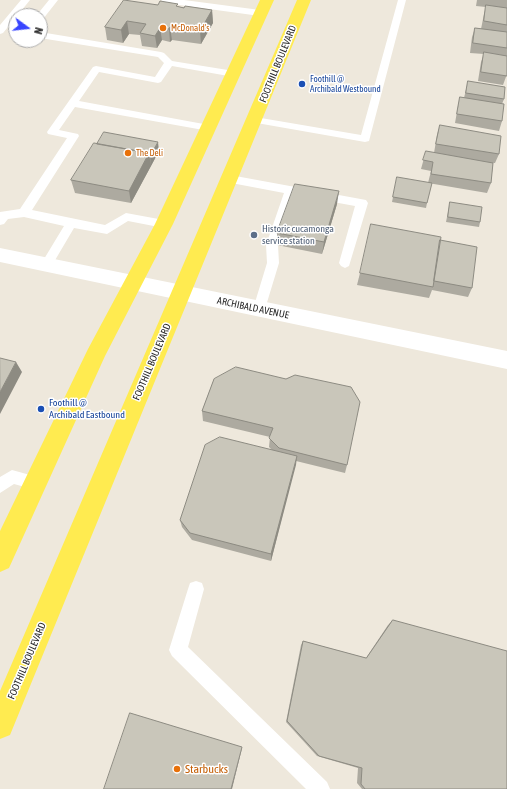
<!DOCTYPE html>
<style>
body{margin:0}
#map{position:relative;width:507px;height:789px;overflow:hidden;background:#eee8dc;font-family:"Asap Condensed",sans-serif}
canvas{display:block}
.north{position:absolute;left:8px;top:8px;width:40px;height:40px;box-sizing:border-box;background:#fff;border:1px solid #aaa;border-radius:50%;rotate:105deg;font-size:11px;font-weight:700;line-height:16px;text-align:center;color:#2b2b2b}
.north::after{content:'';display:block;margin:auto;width:14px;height:18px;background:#3845ff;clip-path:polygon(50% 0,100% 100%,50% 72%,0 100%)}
</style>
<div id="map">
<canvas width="507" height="789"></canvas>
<div class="north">N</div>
</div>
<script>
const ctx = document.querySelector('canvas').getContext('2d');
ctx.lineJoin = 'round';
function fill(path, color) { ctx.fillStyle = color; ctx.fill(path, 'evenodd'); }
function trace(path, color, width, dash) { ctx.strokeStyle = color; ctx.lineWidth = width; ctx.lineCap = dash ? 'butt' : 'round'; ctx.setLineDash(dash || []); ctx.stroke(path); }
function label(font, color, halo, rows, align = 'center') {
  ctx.font = font + ' "Asap Condensed",sans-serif'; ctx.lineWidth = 3; ctx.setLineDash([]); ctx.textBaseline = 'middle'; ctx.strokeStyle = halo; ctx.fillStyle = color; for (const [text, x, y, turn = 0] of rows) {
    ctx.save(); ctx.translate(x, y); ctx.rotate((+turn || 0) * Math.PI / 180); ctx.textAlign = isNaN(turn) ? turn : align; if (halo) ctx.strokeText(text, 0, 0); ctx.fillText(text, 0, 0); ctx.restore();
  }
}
const service = new Path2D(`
 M 21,0 L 30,0 L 3,33 L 0,34 L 0,25 Z
 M 49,0 L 58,0 L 43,19 L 40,20 L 40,16 L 36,16 Z
 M 161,0 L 184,0 L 260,10 L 264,13 L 260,16 L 165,3 Z
 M 398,0 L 406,0 L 369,141 L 365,142 L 251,122 L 250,120 L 251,118 L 255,117 L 361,135 Z
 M 40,32 L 161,52 L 164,53 L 172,61 L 234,71 L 239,74 L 234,77 L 172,66 L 161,82 L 158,83 L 99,72 L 79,101 L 209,125 L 214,128 L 209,131 L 75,107 L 59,130 L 78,134 L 79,136 L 32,210 L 105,225 L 126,213 L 164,220 L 168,221 L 170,224 L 168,227 L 164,228 L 128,221 L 107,234 L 74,228 L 51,267 L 47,269 L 43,267 L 41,264 L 64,226 L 24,217 L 8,219 L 4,224 L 0,225 L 0,212 L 20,209 L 67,138 L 48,134 L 47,132 L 93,67 L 96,66 L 155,77 L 164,63 L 158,57 L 40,38 Z
 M 230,175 L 366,200 L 368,203 L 349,266 L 345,268 L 341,266 L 339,263 L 355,206 L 295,195 L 278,245 L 279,263 L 265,309 L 264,313 L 259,314 L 254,313 L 253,309 L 267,263 L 266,245 L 284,193 L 226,182 L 224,179 L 226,176 Z
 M 12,470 L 41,478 L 44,483 L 41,488 L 36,490 L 14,484 L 0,493 L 0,477 Z
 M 196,581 L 202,583 L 204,589 L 188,647 L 327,782 L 330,789 L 306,789 L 172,656 L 169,650 L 188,589 L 190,583 Z`);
const secondary = new Path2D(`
 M 0,248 L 507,351 L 507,369 L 0,262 Z`);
const primary = new Path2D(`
 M 260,0 L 274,0 L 173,224 L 105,356 L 9,568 L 0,572 L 0,531 L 88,349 L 155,224 Z
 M 297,0 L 311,0 L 10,735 L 0,739 L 0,691 Z`);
const wall = new Path2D(`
 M 477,0 L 507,0 L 507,74 L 503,85 L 478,81 L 481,62 L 484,54 L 470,53 L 472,37 L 475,28 L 481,29 L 484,14 L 486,7 L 476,6 Z
 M 158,5 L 212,10 L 213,23 L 201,44 L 172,40 L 170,42 L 162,40 L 157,48 L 142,46 L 140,35 L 129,34 L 123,43 L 107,40 L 105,27 Z
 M 468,81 L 504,99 L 502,104 L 502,121 L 499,131 L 455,123 L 458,106 L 460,97 L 464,98 Z
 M 440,125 L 499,154 L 495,163 L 493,163 L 491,183 L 487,193 L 428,183 L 431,171 L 421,169 L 426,151 L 434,153 L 437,135 Z
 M 159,151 L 131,203 L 75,193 L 71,180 Z
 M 397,177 L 427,203 L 426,208 L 392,202 Z
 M 450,202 L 480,222 L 479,227 L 446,222 Z
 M 337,204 L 322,254 L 277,245 L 277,233 Z
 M 440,240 L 472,288 L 468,297 L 432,290 L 429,298 L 357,285 L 360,273 Z
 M 214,379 L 347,465 L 345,473 L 296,461 L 271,561 L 192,540 L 182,527 L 180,520 L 272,450 L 269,447 L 270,437 L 203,421 L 202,411 Z
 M 393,620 L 507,789 L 362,789 L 357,783 L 358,768 L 317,756 L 286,722 L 301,645 L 303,641 L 366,658 L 388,625 Z`);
const shadedWall = new Path2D(`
 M 212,10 L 213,23 L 201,44 L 200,31 Z
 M 127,21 L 129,34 L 123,43 L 121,30 Z
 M 170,27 L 172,40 L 170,42 L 169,29 Z
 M 160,28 L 162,40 L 157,48 L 155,36 Z
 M 158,142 L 159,151 L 151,166 L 150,156 Z
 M 149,153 L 151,166 L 131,203 L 129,191 Z
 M 339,191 L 337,204 L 322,254 L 324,242 Z
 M 16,362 L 22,372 L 0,414 L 0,392 Z
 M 297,456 L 296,465 L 271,561 L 271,554 Z
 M 242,747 L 242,748 L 232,789 L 231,789 Z`);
const building = new Path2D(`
 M 124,0 L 158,5 L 160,1 L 178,4 L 176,6 L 184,8 L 185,6 L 212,10 L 200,31 L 170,27 L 169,29 L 160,28 L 155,36 L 140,33 L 146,24 L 127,21 L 121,30 L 105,27 Z
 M 486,5 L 507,8 L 507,25 L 484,21 Z
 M 475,28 L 507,32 L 507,48 L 473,43 Z
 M 484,52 L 507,56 L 507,76 L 481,72 Z
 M 468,81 L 505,87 L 504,99 L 466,93 Z
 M 460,97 L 504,104 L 502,121 L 457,114 Z
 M 440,125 L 501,136 L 499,154 L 436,144 Z
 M 104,132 L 158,142 L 150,156 L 149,153 L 97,144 Z
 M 94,143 L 149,153 L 129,191 L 71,180 Z
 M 426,151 L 493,163 L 491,183 L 431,174 L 433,162 L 423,160 Z
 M 397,177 L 432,183 L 427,203 L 393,197 Z
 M 295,184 L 339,191 L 324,242 L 277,233 Z
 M 450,202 L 482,207 L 480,222 L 448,217 Z
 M 371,224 L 441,237 L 433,287 L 360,273 Z
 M 440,240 L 477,247 L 472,288 L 434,281 Z
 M 0,358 L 16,362 L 0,392 Z
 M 236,367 L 286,379 L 295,375 L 351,387 L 360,402 L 347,465 L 279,448 L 269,438 L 273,428 L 202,411 L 214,379 Z
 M 220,437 L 297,456 L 271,554 L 190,533 L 180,520 L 205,445 Z
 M 393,620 L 507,651 L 507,789 L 365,789 L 361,784 L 362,768 L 319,756 L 287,721 L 303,641 L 366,658 Z
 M 130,713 L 242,747 L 231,789 L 104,789 Z`);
const markers = [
 [163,28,4,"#e8710a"],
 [302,84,4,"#1a4fb4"],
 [128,153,4,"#e8710a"],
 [254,235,4,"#5c6f8a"],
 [41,409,4,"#1a4fb4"],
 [177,769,4,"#e8710a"]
];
const farFoodnames = [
 ["McDonald's",171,28],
 ["The Deli",136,153]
];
const farTransitnames = [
 ["Foothill @",310,79],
 ["Archibald Westbound",310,89]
];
const streetNames = [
 ["FOOTHILL BOULEVARD",278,64,-68],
 ["ARCHIBALD AVENUE",253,308,12],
 ["FOOTHILL BOULEVARD",152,362,-67],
 ["FOOTHILL BOULEVARD",27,661,-67]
];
const serviceNames = [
 ["Historic cucamonga",262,229],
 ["service station",262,241]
];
const transitNames = [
 ["Foothill @",49,403],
 ["Archibald Eastbound",49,415]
];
const nearFoodnames = [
 ["Starbucks",185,769]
];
fill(service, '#fff');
fill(secondary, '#fff');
fill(primary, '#ffeb50');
fill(wall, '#adaaa0');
fill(shadedWall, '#8d8b82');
fill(building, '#c9c6ba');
trace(building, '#8d8b82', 1);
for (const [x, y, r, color] of markers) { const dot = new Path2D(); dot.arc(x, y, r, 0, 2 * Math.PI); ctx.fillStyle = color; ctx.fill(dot); trace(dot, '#fff', 1.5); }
label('9px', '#c56008', '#fff', farFoodnames, 'left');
label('9px', '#164399', '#fff', farTransitnames, 'left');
label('10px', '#2b2b2b', '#fff', streetNames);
label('10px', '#4e5e75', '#fff', serviceNames, 'left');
label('10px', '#164399', '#fff', transitNames, 'left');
label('12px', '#c56008', '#fff', nearFoodnames, 'left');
</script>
